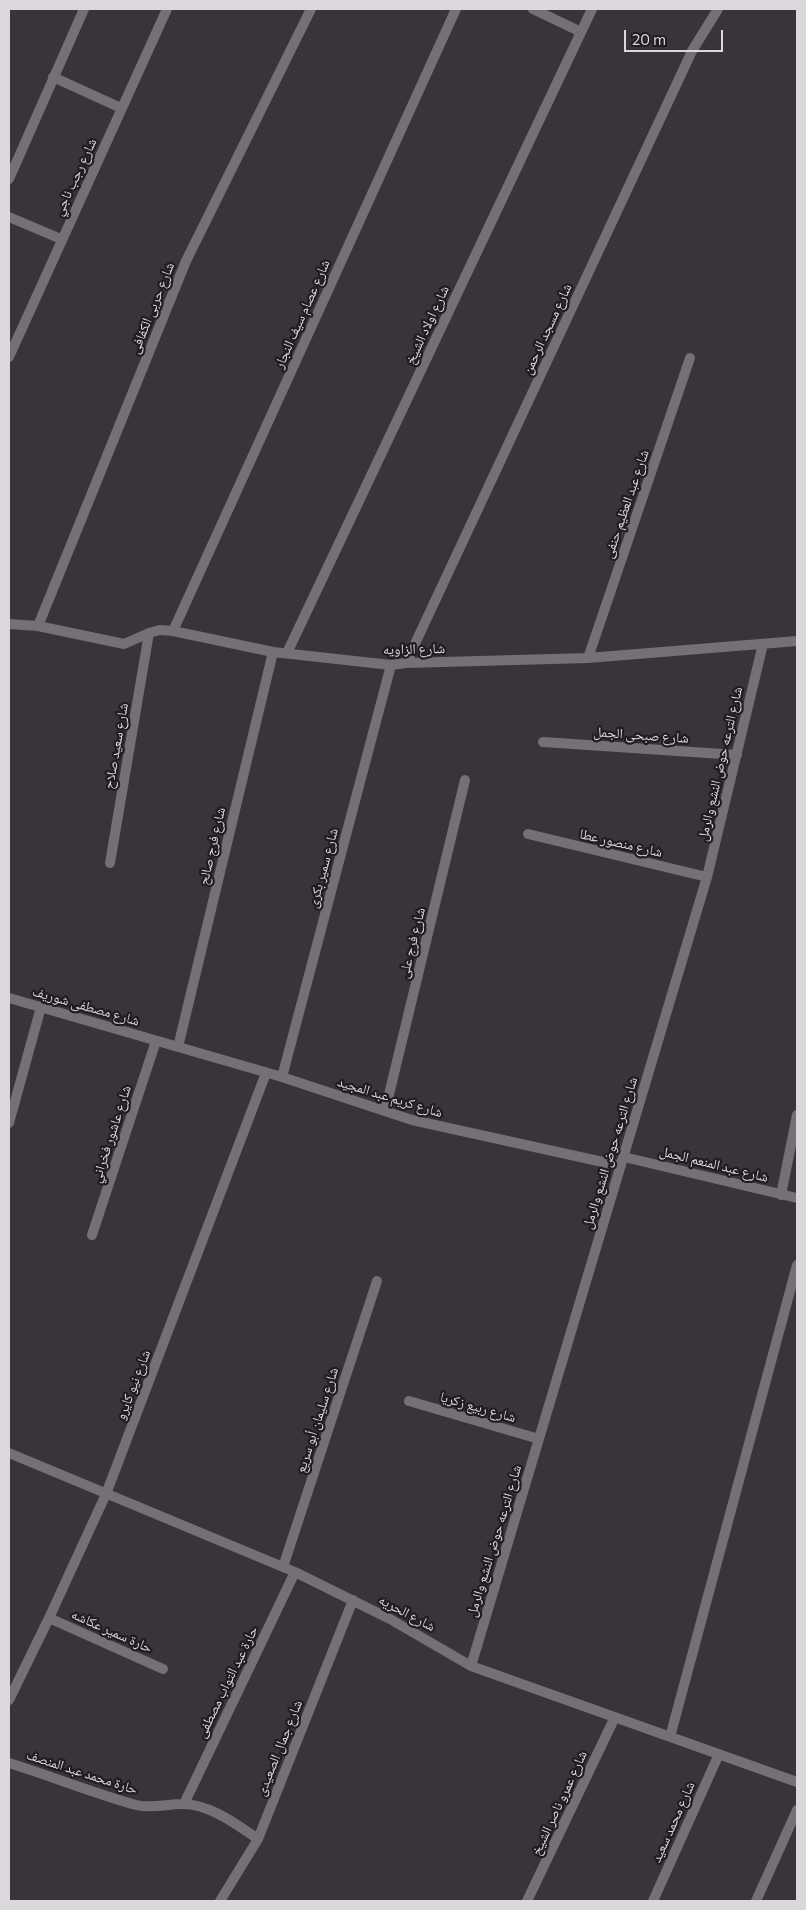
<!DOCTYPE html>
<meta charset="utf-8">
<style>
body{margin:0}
#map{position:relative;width:806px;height:1910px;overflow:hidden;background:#3b333a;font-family:Commissioner,sans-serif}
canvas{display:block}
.frame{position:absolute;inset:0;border:10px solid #dcd7db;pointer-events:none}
.scale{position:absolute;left:624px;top:30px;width:99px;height:22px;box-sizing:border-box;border:2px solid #dcd7db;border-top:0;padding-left:6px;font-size:15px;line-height:18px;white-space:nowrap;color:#dcd7db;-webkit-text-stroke:4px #201c1f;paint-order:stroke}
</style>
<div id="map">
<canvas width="806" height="1910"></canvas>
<div class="frame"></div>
<div class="scale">20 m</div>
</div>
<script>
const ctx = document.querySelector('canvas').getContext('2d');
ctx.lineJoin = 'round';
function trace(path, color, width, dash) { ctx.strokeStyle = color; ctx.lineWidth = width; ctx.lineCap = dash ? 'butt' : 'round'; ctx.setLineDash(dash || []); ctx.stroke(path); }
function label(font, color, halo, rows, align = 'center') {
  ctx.font = font + ' Commissioner,"Noto Naskh Arabic",sans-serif'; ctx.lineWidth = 4.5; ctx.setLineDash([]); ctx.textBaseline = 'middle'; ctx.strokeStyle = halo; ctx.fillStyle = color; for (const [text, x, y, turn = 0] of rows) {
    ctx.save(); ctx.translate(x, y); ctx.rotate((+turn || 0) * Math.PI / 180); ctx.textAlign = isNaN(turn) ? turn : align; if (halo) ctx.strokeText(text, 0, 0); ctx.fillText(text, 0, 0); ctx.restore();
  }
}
const minor = new Path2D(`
 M 533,9 L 581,32
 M 53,77 L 121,108
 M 9,179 L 84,9
 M 9,217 L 61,239
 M 9,357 L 167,9
 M 9,624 L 38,626 L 124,644 L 149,633 L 160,630 L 173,631 L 273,652 L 391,665 L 406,663 L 588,658 L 797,641
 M 38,626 L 186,261 L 311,9
 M 173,631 L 456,9
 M 287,653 L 592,9
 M 588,658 L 690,358
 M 406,663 L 692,51 L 718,9
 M 543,742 L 737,755
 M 528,834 L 707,877
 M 110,863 L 149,633
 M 9,998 L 282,1077 L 412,1120 L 621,1166
 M 178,1047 L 273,652
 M 282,1077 L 391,665
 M 385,1111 L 465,780
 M 9,1123 L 41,1007
 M 624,1157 L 797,1198
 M 781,1195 L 797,1115
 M 92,1235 L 156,1041
 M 409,1401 L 539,1439
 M 9,1453 L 295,1572 L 390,1619 L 471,1666 L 797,1782
 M 283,1567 L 377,1281
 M 49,1618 L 163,1669
 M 471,1666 L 707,877 L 763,644
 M 9,1700 L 49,1618 L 106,1494 L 266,1073
 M 670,1737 L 797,1265
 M 9,1763 C 51,1776 93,1793 136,1805 C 152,1809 167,1804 182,1804 C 210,1804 236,1824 258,1839
 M 184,1804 L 295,1572
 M 220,1901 L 258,1839 L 353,1600
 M 527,1901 L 615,1717
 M 653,1901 L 719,1754
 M 756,1901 L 797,1810`);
const streetNames = [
 ["شارع رجب ناجي",75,177,-65],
 ["شارع حربى الكفافى",152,308,-68],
 ["شارع عصام سيف النجار",302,314,-66],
 ["شارع اولاد الشيخ",427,325,-65],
 ["شارع مسجد الرحمن",547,329,-65],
 ["شارع عبد العظيم حنفى",626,504,-71],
 ["شارع الزاويه",414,649,-1],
 ["شارع صبحى الجمل",641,735,4],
 ["شارع سعيد صلاح",116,746,-80],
 ["شارع الترعه حوض النشع والرمل",720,764,-77],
 ["شارع منصور عطا",621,843,13],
 ["شارع فرج صالح",212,846,-77],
 ["شارع سمير بكرى",323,868,-75],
 ["شارع فرج على",412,943,-76],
 ["شارع مصطفى شوريف",86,1006,16],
 ["شارع كريم عبد المجيد",390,1097,17],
 ["شارع عاشور فخراني",111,1134,-72],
 ["شارع الترعه حوض النشع والرمل",610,1153,-73],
 ["شارع عبد المنعم الجمل",714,1164,14],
 ["شارع نيو كايرو",133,1385,-69],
 ["شارع ربيع زكريا",478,1407,16],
 ["شارع سليمان أبو سريع",317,1420,-72],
 ["شارع الترعه حوض النشع والرمل",494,1541,-73],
 ["شارع الحريه",407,1613,28],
 ["حارة سمير عكاشه",112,1631,24],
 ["حارة عبد التواب مصطفى",227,1682,-64],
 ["شارع جمال الصعيدى",279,1748,-68],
 ["حارة محمد عبد المنصف",82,1772,18],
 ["شارع عمرو ناصر الشيخ",559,1803,-65],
 ["شارع محمد سعيد",673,1822,-66]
];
trace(minor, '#737175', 10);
label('14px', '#dcd7db', '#201c1f', streetNames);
</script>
